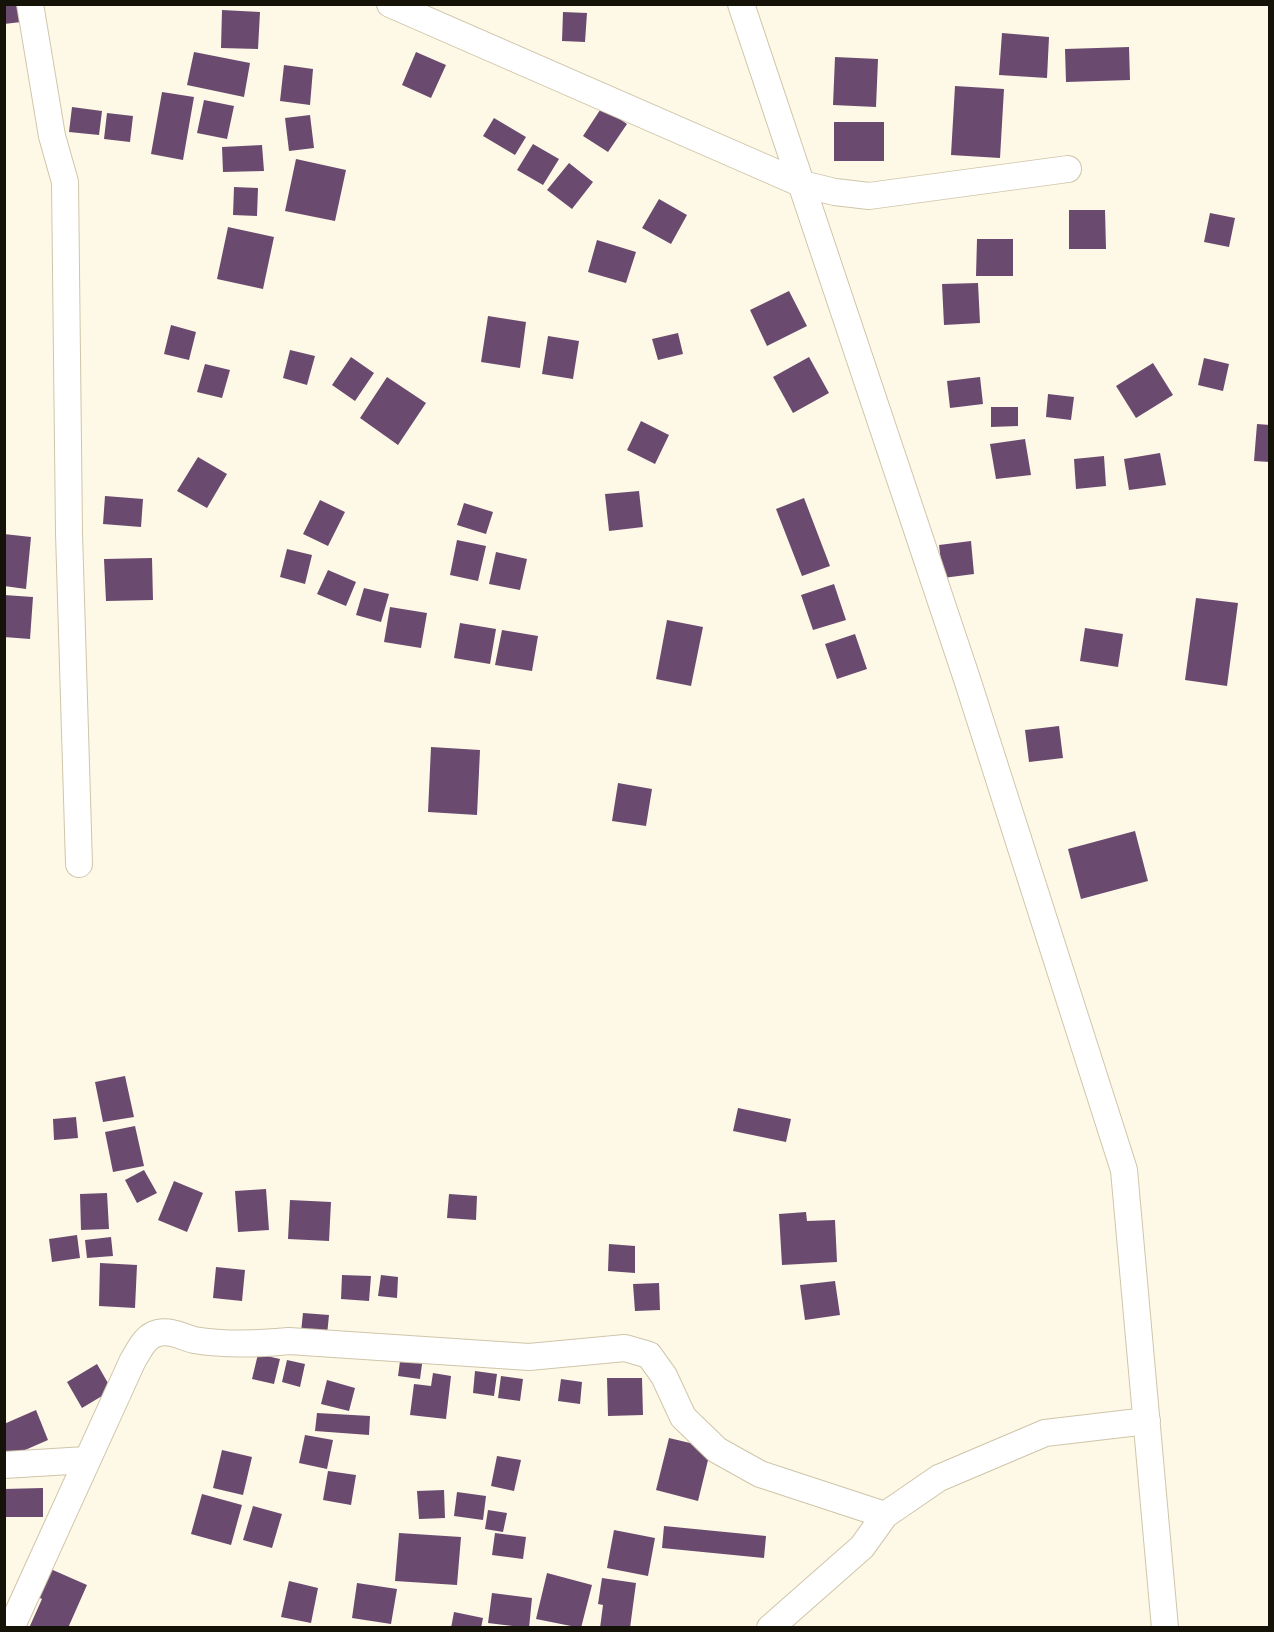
<!DOCTYPE html>
<style>
body{margin:0}
#map{position:relative;width:1274px;height:1632px;overflow:hidden;background:#fef8e7;font-family:"Open Sans",sans-serif}
canvas{display:block}
.frame{position:absolute;inset:0;border:6px solid #151208;pointer-events:none}
</style>
<div id="map">
<canvas width="1274" height="1632"></canvas>
<div class="frame"></div>
</div>
<script>
const ctx = document.querySelector('canvas').getContext('2d');
ctx.lineJoin = 'round';
function fill(path, color) { ctx.fillStyle = color; ctx.fill(path, 'evenodd'); }
function trace(path, color, width, dash) { ctx.strokeStyle = color; ctx.lineWidth = width; ctx.lineCap = dash ? 'butt' : 'round'; ctx.setLineDash(dash || []); ctx.stroke(path); }
const building = new Path2D(`
 M 4,4 L 19,4 L 21,22 L 4,24 Z
 M 222,10 L 260,12 L 258,49 L 221,48 Z
 M 563,12 L 587,13 L 585,42 L 562,41 Z
 M 1002,33 L 1049,37 L 1047,78 L 999,75 Z
 M 1129,47 L 1130,80 L 1066,82 L 1065,49 Z
 M 194,52 L 250,63 L 244,97 L 187,85 Z
 M 416,52 L 446,65 L 431,98 L 402,85 Z
 M 835,57 L 878,59 L 876,107 L 833,105 Z
 M 284,65 L 313,69 L 310,105 L 280,101 Z
 M 955,86 L 1004,89 L 1000,158 L 951,155 Z
 M 162,92 L 194,97 L 183,160 L 151,154 Z
 M 204,100 L 234,106 L 227,139 L 197,133 Z
 M 72,107 L 102,111 L 99,135 L 69,132 Z
 M 602,107 L 627,124 L 608,152 L 583,136 Z
 M 107,113 L 133,116 L 130,142 L 104,139 Z
 M 310,115 L 314,148 L 289,151 L 285,118 Z
 M 494,118 L 526,137 L 515,155 L 483,136 Z
 M 834,122 L 884,122 L 884,161 L 834,161 Z
 M 533,144 L 559,159 L 543,185 L 517,170 Z
 M 262,145 L 264,171 L 223,172 L 222,147 Z
 M 296,159 L 346,170 L 335,221 L 285,211 Z
 M 569,163 L 593,182 L 572,209 L 547,190 Z
 M 234,187 L 258,188 L 257,216 L 233,215 Z
 M 659,199 L 687,215 L 671,244 L 642,228 Z
 M 1069,210 L 1105,210 L 1106,249 L 1069,249 Z
 M 1210,213 L 1235,218 L 1229,247 L 1204,242 Z
 M 228,227 L 274,237 L 263,289 L 217,279 Z
 M 977,239 L 1013,239 L 1013,276 L 976,276 Z
 M 597,240 L 636,252 L 626,283 L 588,272 Z
 M 978,283 L 980,323 L 944,325 L 942,284 Z
 M 789,291 L 807,326 L 767,346 L 750,310 Z
 M 488,316 L 526,322 L 520,368 L 481,362 Z
 M 171,325 L 196,332 L 189,360 L 164,354 Z
 M 678,333 L 683,354 L 658,360 L 652,339 Z
 M 548,336 L 579,341 L 573,379 L 542,374 Z
 M 290,350 L 315,356 L 307,385 L 283,378 Z
 M 351,357 L 374,373 L 355,401 L 332,385 Z
 M 809,357 L 829,393 L 793,413 L 773,377 Z
 M 1204,358 L 1229,364 L 1223,391 L 1198,385 Z
 M 1153,363 L 1173,395 L 1136,418 L 1116,386 Z
 M 205,364 L 230,370 L 222,398 L 197,392 Z
 M 387,377 L 426,403 L 398,445 L 360,418 Z
 M 980,377 L 983,404 L 950,408 L 947,381 Z
 M 1048,394 L 1074,397 L 1071,420 L 1046,417 Z
 M 991,407 L 1018,407 L 1018,426 L 991,427 Z
 M 641,421 L 669,435 L 655,464 L 627,450 Z
 M 1257,424 L 1270,425 L 1270,462 L 1254,461 Z
 M 1025,439 L 1031,475 L 996,479 L 990,444 Z
 M 1160,453 L 1166,485 L 1129,490 L 1124,459 Z
 M 1104,456 L 1106,486 L 1076,489 L 1074,459 Z
 M 198,457 L 227,474 L 207,508 L 177,491 Z
 M 639,491 L 643,527 L 609,531 L 605,494 Z
 M 105,496 L 143,499 L 141,527 L 103,524 Z
 M 804,498 L 830,566 L 802,576 L 776,509 Z
 M 320,500 L 345,512 L 328,546 L 303,534 Z
 M 464,503 L 493,512 L 486,534 L 457,525 Z
 M 4,534 L 31,537 L 26,589 L 4,586 Z
 M 457,540 L 486,546 L 478,581 L 450,575 Z
 M 971,541 L 974,574 L 943,578 L 939,545 Z
 M 287,549 L 312,555 L 305,584 L 280,577 Z
 M 496,552 L 527,559 L 520,590 L 489,584 Z
 M 152,558 L 153,600 L 106,601 L 104,559 Z
 M 328,570 L 356,582 L 346,606 L 317,594 Z
 M 834,584 L 846,620 L 813,630 L 801,595 Z
 M 364,588 L 389,594 L 381,622 L 356,615 Z
 M 4,595 L 33,597 L 30,639 L 4,637 Z
 M 1196,598 L 1238,603 L 1227,686 L 1185,680 Z
 M 390,607 L 427,613 L 421,648 L 384,642 Z
 M 667,620 L 703,627 L 691,686 L 656,679 Z
 M 460,623 L 496,629 L 490,664 L 454,658 Z
 M 1085,628 L 1123,634 L 1118,667 L 1080,661 Z
 M 502,630 L 538,636 L 532,671 L 495,665 Z
 M 855,634 L 867,669 L 837,679 L 825,644 Z
 M 1059,726 L 1063,758 L 1029,762 L 1025,730 Z
 M 431,747 L 480,750 L 477,815 L 428,812 Z
 M 618,783 L 652,789 L 646,826 L 612,821 Z
 M 1135,831 L 1148,881 L 1081,899 L 1068,849 Z
 M 125,1076 L 134,1117 L 103,1122 L 95,1082 Z
 M 738,1108 L 791,1119 L 786,1142 L 733,1131 Z
 M 76,1117 L 78,1138 L 54,1140 L 53,1119 Z
 M 135,1126 L 144,1166 L 113,1172 L 105,1132 Z
 M 144,1170 L 157,1193 L 137,1203 L 125,1180 Z
 M 174,1181 L 203,1193 L 187,1232 L 158,1220 Z
 M 266,1189 L 269,1230 L 238,1232 L 235,1191 Z
 M 107,1193 L 109,1229 L 81,1230 L 80,1194 Z
 M 449,1194 L 477,1196 L 476,1220 L 447,1218 Z
 M 290,1200 L 331,1202 L 329,1241 L 288,1239 Z
 M 806,1212 L 807,1221 L 835,1220 L 837,1262 L 782,1265 L 779,1214 Z
 M 77,1235 L 80,1258 L 52,1262 L 49,1239 Z
 M 111,1237 L 113,1256 L 87,1258 L 85,1240 Z
 M 609,1244 L 635,1246 L 635,1273 L 608,1271 Z
 M 100,1263 L 137,1265 L 135,1308 L 99,1306 Z
 M 216,1267 L 245,1270 L 242,1301 L 213,1298 Z
 M 342,1275 L 371,1276 L 369,1301 L 341,1299 Z
 M 381,1275 L 398,1277 L 397,1298 L 378,1296 Z
 M 835,1281 L 840,1315 L 805,1320 L 800,1285 Z
 M 659,1283 L 660,1310 L 635,1311 L 633,1284 Z
 M 303,1313 L 329,1315 L 327,1335 L 301,1332 Z
 M 258,1354 L 280,1359 L 274,1384 L 252,1379 Z
 M 401,1354 L 423,1357 L 420,1379 L 398,1376 Z
 M 287,1360 L 305,1364 L 300,1387 L 282,1382 Z
 M 97,1364 L 112,1390 L 82,1408 L 67,1382 Z
 M 475,1371 L 497,1374 L 494,1396 L 473,1393 Z
 M 433,1373 L 451,1376 L 446,1419 L 410,1415 L 414,1384 L 431,1386 Z
 M 501,1376 L 523,1379 L 520,1401 L 498,1398 Z
 M 607,1378 L 642,1378 L 643,1415 L 608,1416 Z
 M 561,1379 L 582,1382 L 580,1404 L 558,1401 Z
 M 327,1380 L 355,1388 L 349,1411 L 321,1404 Z
 M 36,1410 L 48,1440 L 9,1457 L 4,1447 L 4,1424 Z
 M 317,1413 L 370,1416 L 369,1435 L 315,1431 Z
 M 305,1435 L 333,1440 L 327,1469 L 299,1463 Z
 M 669,1438 L 711,1448 L 698,1501 L 656,1490 Z
 M 222,1450 L 252,1457 L 243,1495 L 213,1488 Z
 M 497,1456 L 521,1460 L 514,1491 L 491,1486 Z
 M 328,1471 L 356,1475 L 351,1505 L 323,1500 Z
 M 43,1488 L 43,1517 L 4,1517 L 4,1489 Z
 M 444,1490 L 445,1518 L 419,1519 L 417,1491 Z
 M 457,1492 L 486,1496 L 483,1520 L 454,1516 Z
 M 202,1494 L 242,1505 L 231,1545 L 191,1534 Z
 M 253,1506 L 282,1514 L 272,1548 L 243,1540 Z
 M 488,1510 L 507,1513 L 503,1532 L 485,1529 Z
 M 664,1526 L 766,1536 L 764,1558 L 662,1548 Z
 M 614,1530 L 655,1538 L 648,1576 L 607,1568 Z
 M 399,1533 L 461,1537 L 457,1585 L 395,1581 Z
 M 495,1533 L 526,1537 L 523,1559 L 492,1555 Z
 M 46,1567 L 87,1585 L 68,1628 L 29,1628 L 42,1599 L 34,1595 Z
 M 547,1573 L 592,1585 L 581,1628 L 536,1619 Z
 M 602,1578 L 636,1583 L 630,1628 L 600,1628 L 603,1605 L 598,1604 Z
 M 289,1581 L 318,1588 L 311,1623 L 281,1617 Z
 M 357,1583 L 397,1589 L 391,1624 L 352,1618 Z
 M 492,1593 L 532,1598 L 529,1628 L 488,1623 Z
 M 454,1612 L 483,1618 L 481,1628 L 451,1628 Z`);
const minor = new Path2D(`
 M 30,4 L 52,136 L 65,182 L 69,533 L 79,864
 M 390,4 L 802,184 L 835,192 L 869,196 L 1068,169
 M 741,4 L 967,679 L 1124,1170 L 1165,1628
 M 4,1465 L 86,1460
 M 11,1628 L 133,1360 C 140,1349 145,1336 158,1333 C 172,1330 182,1337 194,1340 C 224,1345 259,1344 289,1341 L 529,1357 L 625,1348 L 649,1355 L 664,1376 L 683,1417 L 717,1450 L 760,1474 L 885,1515 L 939,1478 L 1045,1433 L 1147,1421
 M 770,1628 L 862,1547 L 885,1515`);
fill(building, '#6a4b6f');
trace(minor, '#cfc5aa', 28);
trace(minor, '#fff', 26);
</script>
